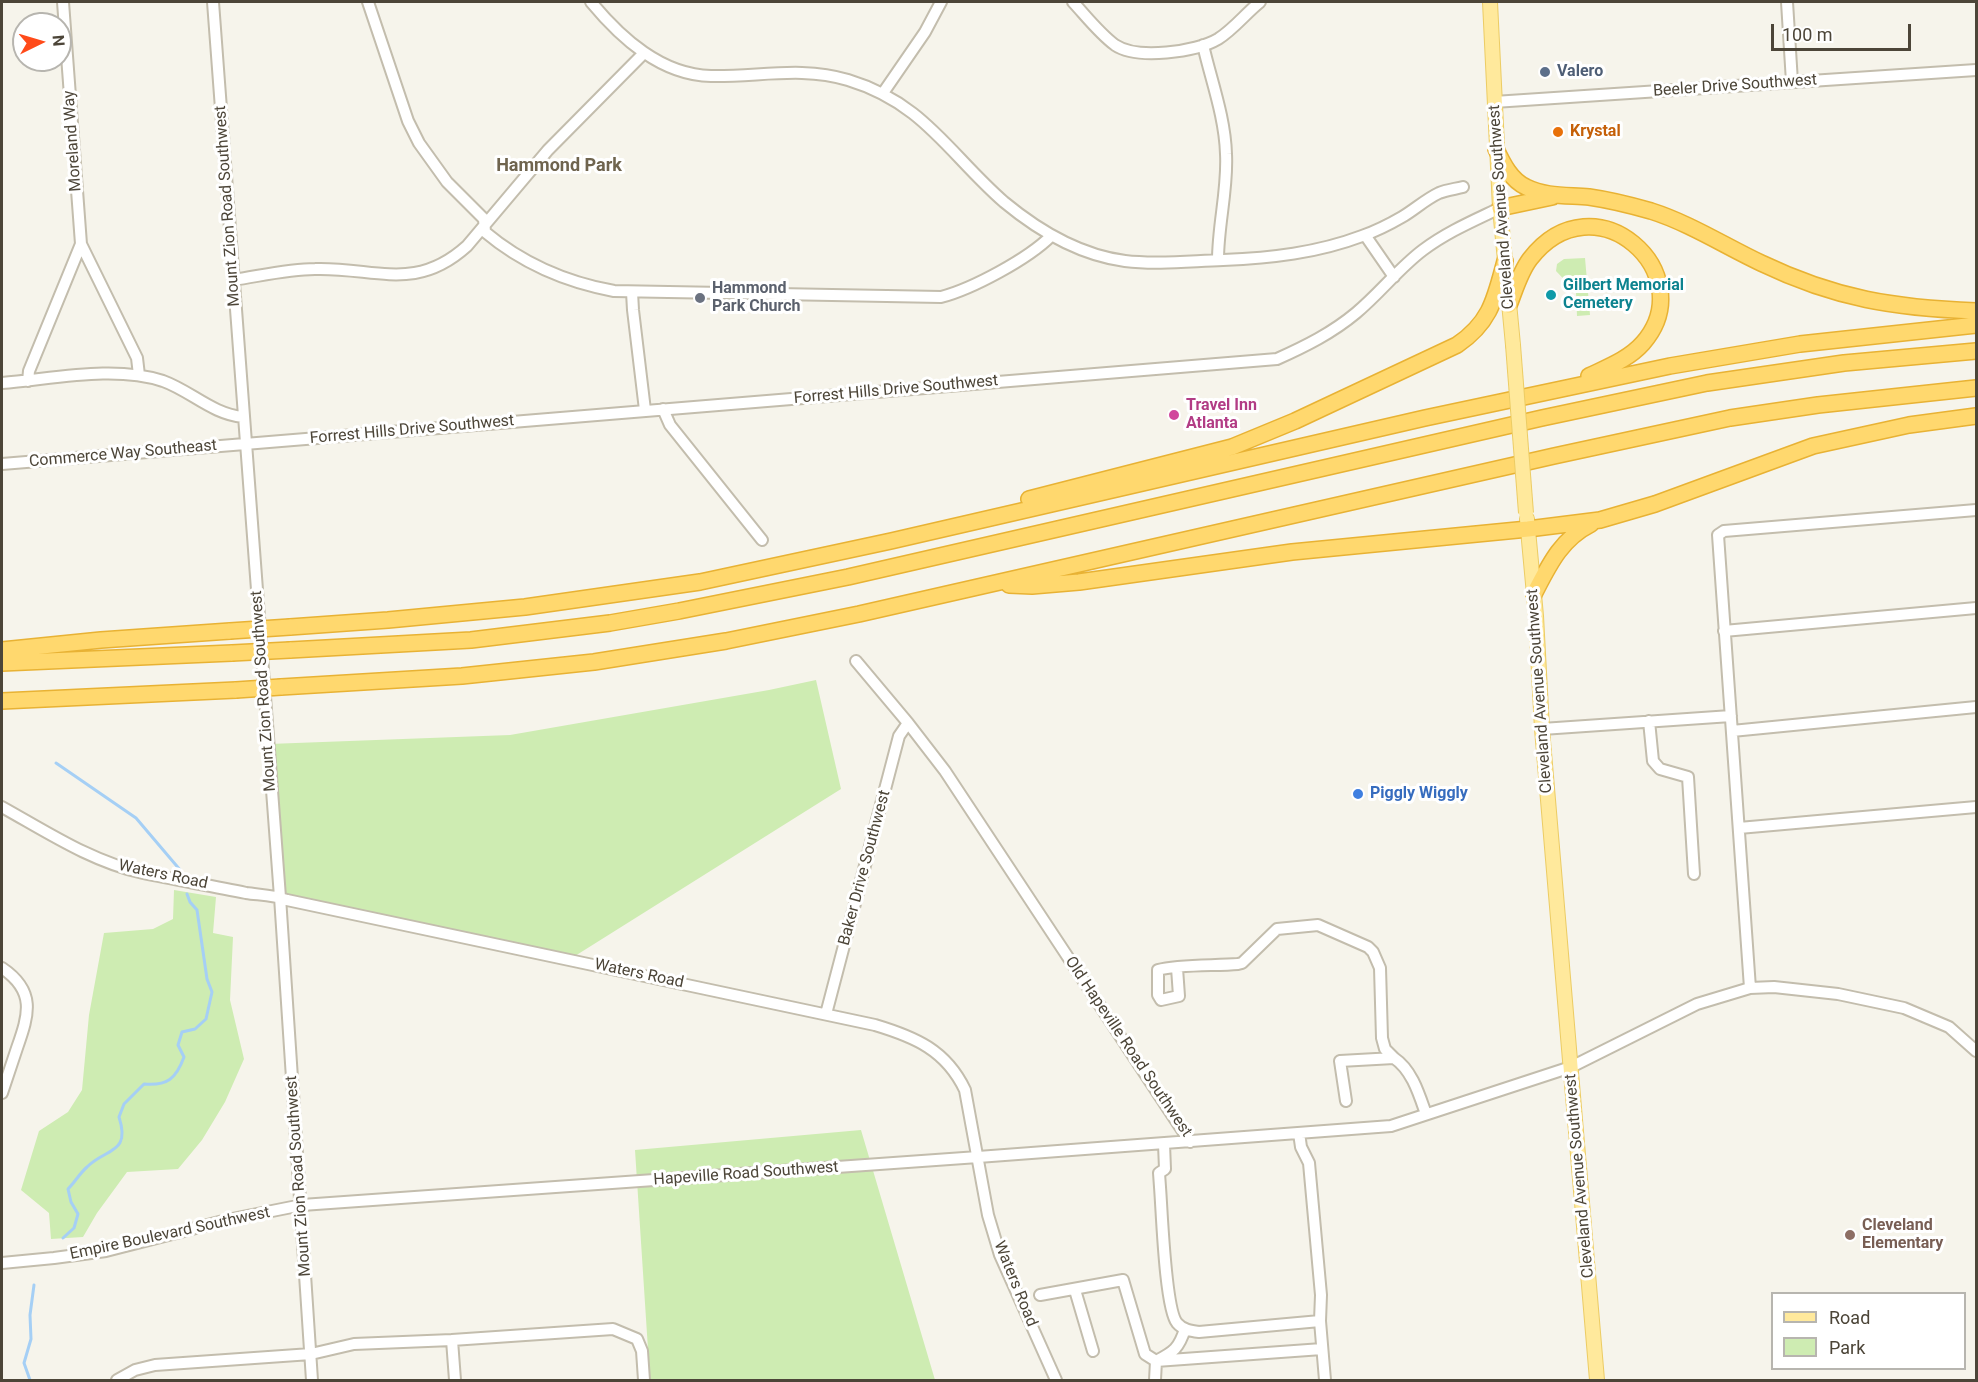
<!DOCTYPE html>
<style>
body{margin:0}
#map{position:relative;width:1978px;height:1382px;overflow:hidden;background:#f6f4eb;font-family:Roboto,sans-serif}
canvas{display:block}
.frame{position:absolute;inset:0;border:3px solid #4c4538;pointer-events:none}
.legend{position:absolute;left:1771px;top:1292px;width:195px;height:78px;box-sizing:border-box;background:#fff;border:2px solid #b7b5af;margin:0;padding:8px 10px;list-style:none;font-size:18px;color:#4c4538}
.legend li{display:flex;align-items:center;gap:12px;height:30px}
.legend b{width:30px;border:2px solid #b7b5af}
.north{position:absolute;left:12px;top:12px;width:60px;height:60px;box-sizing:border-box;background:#fff;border:2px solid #b7b5af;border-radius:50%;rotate:85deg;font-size:16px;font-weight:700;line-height:24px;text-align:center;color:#4c4538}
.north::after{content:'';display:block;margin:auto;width:21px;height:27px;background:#ff4b1a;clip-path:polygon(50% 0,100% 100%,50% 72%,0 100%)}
.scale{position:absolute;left:1771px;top:24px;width:140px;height:27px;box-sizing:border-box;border:3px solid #4c4538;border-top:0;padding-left:8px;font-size:18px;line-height:21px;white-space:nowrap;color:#4c4538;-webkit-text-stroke:4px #fff;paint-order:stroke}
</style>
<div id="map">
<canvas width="1978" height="1382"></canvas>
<div class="frame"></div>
<ul class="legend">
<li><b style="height:8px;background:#ffe99c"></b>Road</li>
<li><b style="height:16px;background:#ceecb2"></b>Park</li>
</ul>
<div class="north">N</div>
<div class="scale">100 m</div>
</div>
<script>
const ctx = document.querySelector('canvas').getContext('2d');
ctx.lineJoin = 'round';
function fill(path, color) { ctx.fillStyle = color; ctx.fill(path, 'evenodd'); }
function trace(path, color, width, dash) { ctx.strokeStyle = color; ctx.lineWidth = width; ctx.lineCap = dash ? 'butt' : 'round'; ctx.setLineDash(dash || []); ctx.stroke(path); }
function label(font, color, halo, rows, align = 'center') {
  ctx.font = font + ' Roboto,sans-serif'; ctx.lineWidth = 6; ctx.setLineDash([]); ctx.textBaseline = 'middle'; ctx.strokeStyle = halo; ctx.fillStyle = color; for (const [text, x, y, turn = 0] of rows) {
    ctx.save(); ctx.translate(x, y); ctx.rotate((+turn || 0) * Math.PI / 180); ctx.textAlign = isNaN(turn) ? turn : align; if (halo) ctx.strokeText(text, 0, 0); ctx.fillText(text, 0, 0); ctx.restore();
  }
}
const green = new Path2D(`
 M 1585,258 L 1590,315 L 1577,316 L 1576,292 L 1556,271 L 1557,264 L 1564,259 Z
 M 816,680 L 841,789 L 567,961 L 276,893 L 269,744 L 510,735 L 769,690 Z
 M 174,890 L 216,897 L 213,933 L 233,937 L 230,1000 L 244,1059 L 225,1102 L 202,1140 L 178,1169 L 127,1172 L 97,1213 L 83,1237 L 51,1239 L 49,1213 L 21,1190 L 39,1131 L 68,1112 L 82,1090 L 89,1015 L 104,933 L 153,929 L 173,919 Z
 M 861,1130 L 935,1380 L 650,1380 L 635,1150 Z`);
const stream = new Path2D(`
 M 56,763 L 136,818 L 181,871
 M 63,1238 L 74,1228 L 78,1214 L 71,1202 L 68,1189 C 75,1182 80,1173 87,1167 C 106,1148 131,1154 119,1117 L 124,1104 L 144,1084 C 167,1086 176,1079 184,1057 L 178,1045 L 182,1032 L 195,1029 L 206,1019 L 212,992 L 207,979 L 197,910 L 190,902 L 187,894
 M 30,1380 L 24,1363 L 31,1339 L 30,1315 L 34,1285`);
const minor = new Path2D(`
 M 63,2 L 81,244 L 137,358 L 139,375
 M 213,2 L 280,897 L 312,1380
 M 368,2 L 408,121 L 419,143 L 447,182 L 484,219 L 485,232 C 523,264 565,282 614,291 L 941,297 C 972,289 1028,259 1051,236
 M 591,2 C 621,38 661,75 711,76 C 758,77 802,66 848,80 C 924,103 949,154 1004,202 C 1039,231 1079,255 1125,261 C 1157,265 1191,261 1223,260 C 1271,258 1317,253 1362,236 C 1376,231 1390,224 1402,217 C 1414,210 1426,199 1439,193 C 1446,190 1455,189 1463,187
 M 1073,2 C 1086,16 1099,33 1115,45 C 1137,60 1196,52 1218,39 C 1234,29 1246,13 1260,2
 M 1787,2 L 1792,82
 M 1203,45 C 1211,80 1225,117 1226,154 C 1228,189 1218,224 1218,260
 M 883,93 L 925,32 L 941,2
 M 1494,102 L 1976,70
 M 1365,235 L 1394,277
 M 233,280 C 260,276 288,269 315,269 C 375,267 415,293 467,246 L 548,150 L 644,53
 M 632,292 L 633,310 L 645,410
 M 28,381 L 29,371 L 81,244
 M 2,383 C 53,379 114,365 163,381 C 191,391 212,414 243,417
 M 663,409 L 670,425 L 762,540
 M 2,464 L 1277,359 C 1306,346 1332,333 1356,313 C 1380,293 1399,268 1423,250 C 1447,232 1473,221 1500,208
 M 1724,631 L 1976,608
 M 856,661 L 908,723 L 945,771 L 1190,1142
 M 1649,721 L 1653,761 L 1660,769 L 1688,777 L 1694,874
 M 1542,729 L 1731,716
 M 1732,731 L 1976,707
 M 2,807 C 47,832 92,862 143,873 C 177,880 212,886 246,893 C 260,895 274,895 287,900 L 875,1025 C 915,1037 946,1050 965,1090 L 988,1215 L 1000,1255 L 1056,1380
 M 1739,828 L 1976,807
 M 2,968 C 36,991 29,1014 17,1048 C 12,1063 7,1078 2,1093
 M 1177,968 L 1179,996 L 1161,1000 L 1158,995 L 1158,970 C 1179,964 1215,966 1238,964 L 1242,963 L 1277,929 L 1318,925 L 1368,947 L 1373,952 L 1380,968 L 1382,1038 L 1385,1049 L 1394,1058
 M 1750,988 L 1718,535 L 1724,531 L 1976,510
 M 826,1014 L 899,736 L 908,723
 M 1346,1101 L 1340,1061 L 1394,1058 C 1412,1070 1419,1094 1426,1114
 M 1299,1133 L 1301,1147 L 1309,1163 L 1321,1295 L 1320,1321 L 1325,1380
 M 1164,1144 L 1165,1169 L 1159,1173 L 1160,1187 C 1162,1212 1165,1308 1177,1323 C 1183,1330 1191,1331 1199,1332 L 1320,1321
 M 2,1263 L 54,1258 L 106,1251 L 227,1220 L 302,1205 L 978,1157 L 1391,1126 L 1571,1067 L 1697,1004 L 1750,988 L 1774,987 L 1838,994 L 1904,1008 L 1949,1027 L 1976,1051
 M 1075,1290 L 1093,1351
 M 1040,1295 L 1123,1280 L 1145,1354 L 1156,1361 L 1322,1349
 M 452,1340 L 455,1380
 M 117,1380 L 135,1370 L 155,1365 L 311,1354 L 354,1344 L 452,1340 L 613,1329 L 637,1339 L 642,1351 L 644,1380
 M 1155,1380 L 1156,1361 C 1174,1352 1179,1348 1185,1329`);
const major = new Path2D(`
 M 1490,2 L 1500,208 L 1513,345
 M 1527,519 L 1536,616 L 1542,729 L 1597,1380`);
const highway = new Path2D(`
 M 1496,149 C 1503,164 1511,180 1526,187 C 1546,197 1568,195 1589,197 C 1610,200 1630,205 1651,211 C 1689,223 1725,246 1761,263 C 1836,299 1895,308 1976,311
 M 1500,208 L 1552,197
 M 1509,305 C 1515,290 1520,272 1530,259 C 1595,175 1703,274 1643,343 C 1629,359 1608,367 1589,376
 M 1029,499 L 1232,447 L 1295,421 L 1457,345 C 1491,322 1495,298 1505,261
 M 1009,585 L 1032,586 L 1079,582 L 1292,552 L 1528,529 L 1600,520 L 1655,504 L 1813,446 L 1909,425 L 1976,416
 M 1534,594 C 1549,565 1561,539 1591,524
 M 290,627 L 388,620 L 525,607 L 700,582 L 891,541 L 1425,418 L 1670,366 L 1800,344 L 1976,325
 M 2,650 L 101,640 L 230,631
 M 290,650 L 471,640 L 610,623 L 679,611 L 848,577 L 1542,418 L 1707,383 L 1844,363 L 1976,351
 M 2,663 L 232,653
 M 281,687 L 462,676 L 594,662 L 726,641 L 859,614 L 1554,456 L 1730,418 L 1818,405 L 1976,388
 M 2,701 L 236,690`);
const majorBridge = new Path2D(`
 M 1513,345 L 1526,513`);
const highwayBridge = new Path2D(`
 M 230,631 L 290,627
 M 232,653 L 290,650
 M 236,690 L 281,687`);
const markers = [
 [1545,72,6,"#5c6f8a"],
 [1558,132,6,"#e8710a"],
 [1551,295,6,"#0f9aa8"],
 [700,298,6,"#6b7280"],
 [1174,415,6,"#d1479c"],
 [1358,794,6,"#3f7fe0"],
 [1850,1235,6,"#8d6e63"]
];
const serviceNames = [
 ["Valero",1557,72]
];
const streetNames = [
 ["Beeler Drive Southwest",1735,86,-4],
 ["Moreland Way",73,141,-94],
 ["Mount Zion Road Southwest",228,206,-94],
 ["Cleveland Avenue Southwest",1502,207,-94],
 ["Forrest Hills Drive Southwest",896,390,-5],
 ["Forrest Hills Drive Southwest",412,430,-5],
 ["Commerce Way Southeast",123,454,-5],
 ["Mount Zion Road Southwest",264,691,-94],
 ["Cleveland Avenue Southwest",1540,691,-94],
 ["Baker Drive Southwest",865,868,-75],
 ["Waters Road",163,875,12],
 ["Waters Road",639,974,12],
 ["Old Hapeville Road Southwest",1128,1047,56],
 ["Hapeville Road Southwest",746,1174,-4],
 ["Mount Zion Road Southwest",299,1176,-94],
 ["Cleveland Avenue Southwest",1580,1176,-95],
 ["Empire Boulevard Southwest",170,1234,-12],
 ["Waters Road",1015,1284,68]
];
const foodNames = [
 ["Krystal",1570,132]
];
const cultureNames = [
 ["Gilbert Memorial",1563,286],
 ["Cemetery",1563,304]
];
const worshipNames = [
 ["Hammond",712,289],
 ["Park Church",712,307]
];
const hotelNames = [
 ["Travel Inn",1186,406],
 ["Atlanta",1186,424]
];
const shopNames = [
 ["Piggly Wiggly",1370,794]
];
const educationNames = [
 ["Cleveland",1862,1226],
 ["Elementary",1862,1244]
];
const neighbourhoodNames = [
 ["Hammond Park",559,166]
];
fill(green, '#ceecb2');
trace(stream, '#a5cff5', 3);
trace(minor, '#c3bdad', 14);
trace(major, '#eccc64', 16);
trace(highway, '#e8b234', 18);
trace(minor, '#fff', 10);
trace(major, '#ffe99c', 14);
trace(highway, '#ffd86e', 15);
trace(majorBridge, '#eccc64', 16, []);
trace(highwayBridge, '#e8b234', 18, []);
trace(majorBridge, '#ffe99c', 14);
trace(highwayBridge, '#ffd86e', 15);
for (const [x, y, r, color] of markers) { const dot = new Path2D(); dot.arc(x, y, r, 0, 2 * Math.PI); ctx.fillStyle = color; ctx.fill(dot); trace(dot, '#fff', 2); }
label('bold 16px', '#4e5e75', '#fff', serviceNames, 'left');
label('16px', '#4c4538', '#fff', streetNames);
label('bold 16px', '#c56008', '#fff', foodNames, 'left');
label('bold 16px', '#0d838f', '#fff', cultureNames, 'left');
label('bold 16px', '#5b616d', '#fff', worshipNames, 'left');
label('bold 16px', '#b23c85', '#fff', hotelNames, 'left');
label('bold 16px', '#366cbe', '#fff', shopNames, 'left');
label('bold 16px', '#785e54', '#fff', educationNames, 'left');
label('bold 18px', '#6f644e', '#fff', neighbourhoodNames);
</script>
